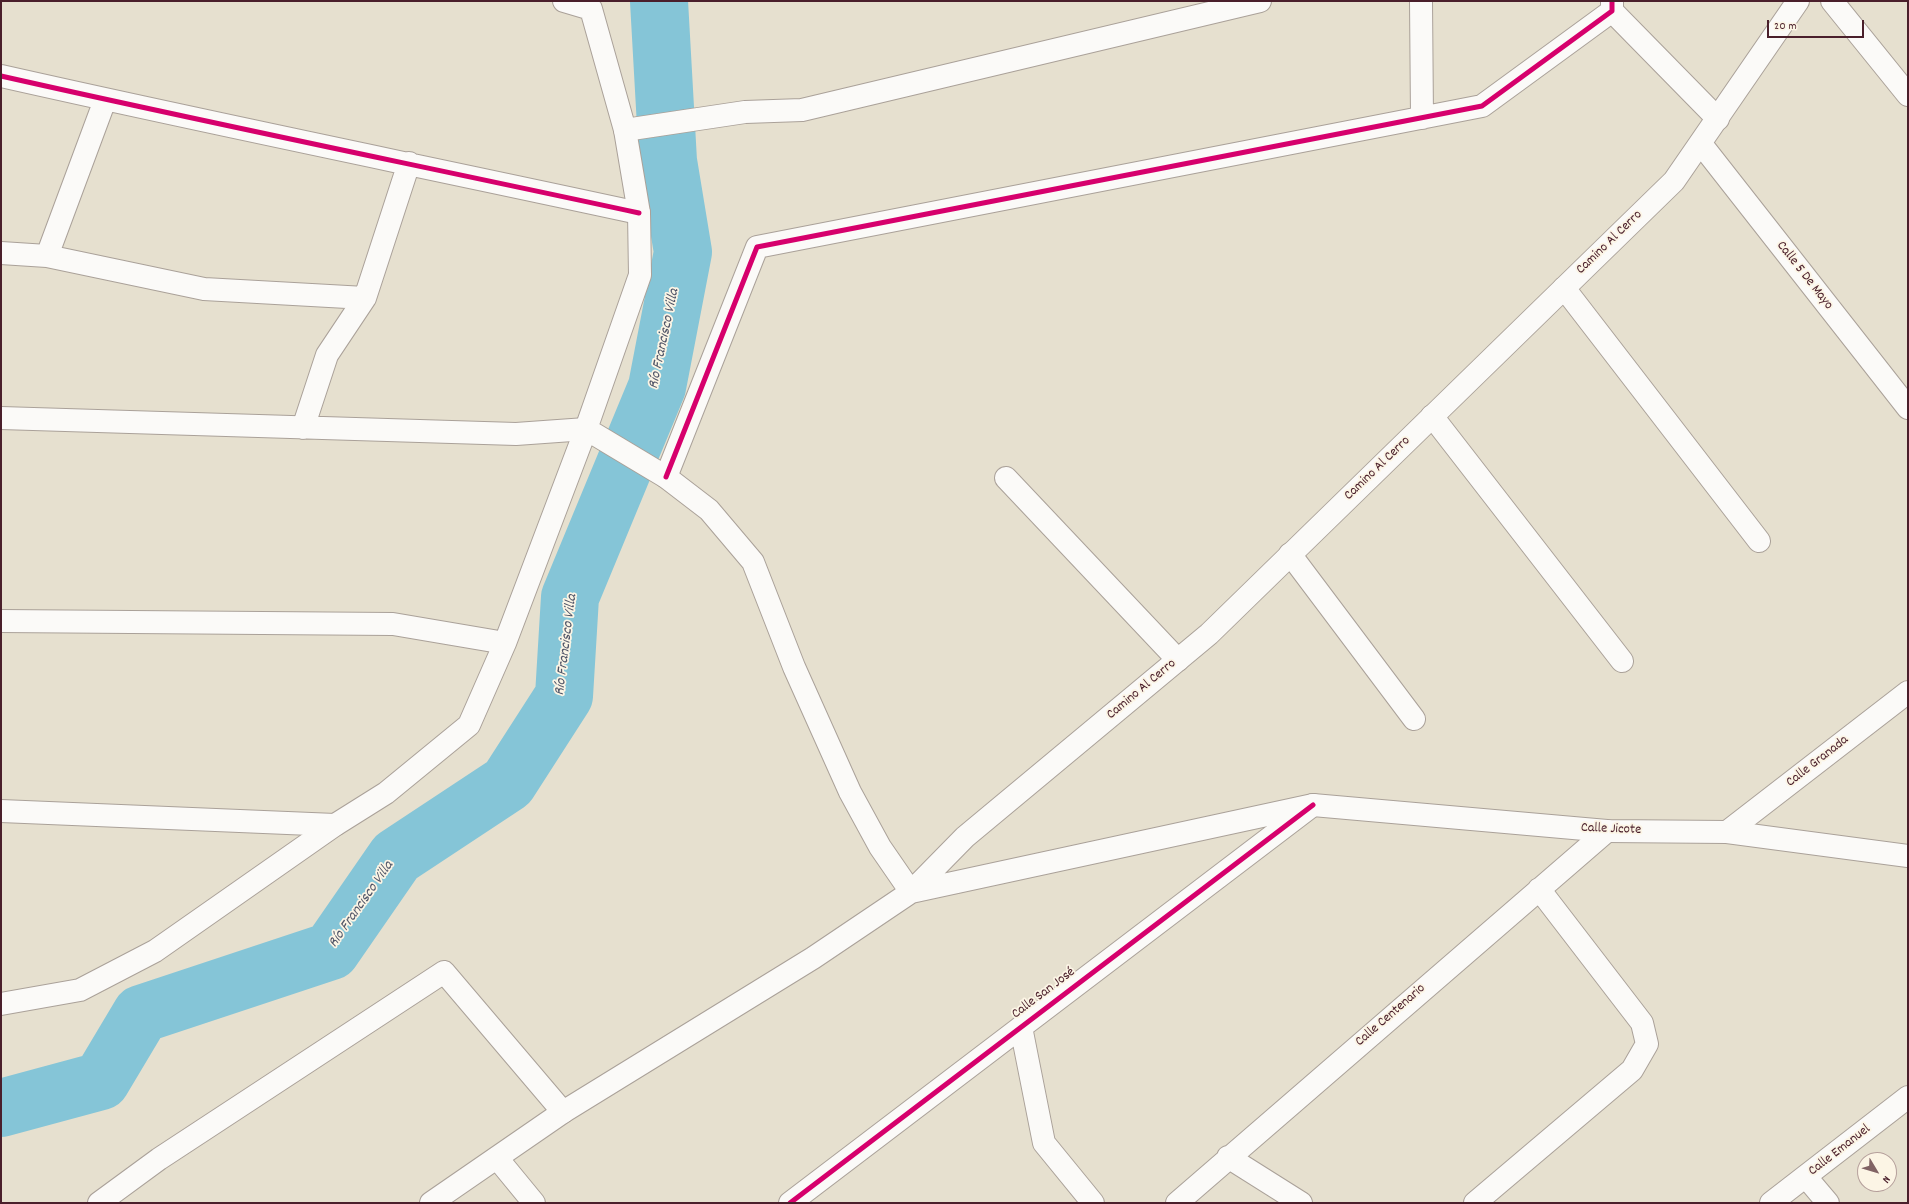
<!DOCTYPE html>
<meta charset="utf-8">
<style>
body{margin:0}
#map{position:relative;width:1909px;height:1204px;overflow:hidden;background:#e6e0cf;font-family:Dekko,sans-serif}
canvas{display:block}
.frame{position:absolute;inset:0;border:2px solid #4a1f2b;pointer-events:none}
.north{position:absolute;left:1857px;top:1152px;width:40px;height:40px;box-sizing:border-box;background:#fcf5e5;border:1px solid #b59f9b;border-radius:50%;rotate:128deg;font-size:11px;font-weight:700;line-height:16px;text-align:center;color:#4a1f2b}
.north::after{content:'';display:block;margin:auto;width:14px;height:18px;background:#816364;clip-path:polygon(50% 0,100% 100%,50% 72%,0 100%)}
.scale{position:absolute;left:1767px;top:20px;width:97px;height:18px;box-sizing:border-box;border:2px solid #4a1f2b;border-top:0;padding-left:5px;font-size:12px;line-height:14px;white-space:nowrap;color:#4a1f2b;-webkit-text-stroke:3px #fcf5e5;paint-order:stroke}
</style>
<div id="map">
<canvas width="1909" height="1204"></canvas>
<div class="frame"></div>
<div class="north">N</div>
<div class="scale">20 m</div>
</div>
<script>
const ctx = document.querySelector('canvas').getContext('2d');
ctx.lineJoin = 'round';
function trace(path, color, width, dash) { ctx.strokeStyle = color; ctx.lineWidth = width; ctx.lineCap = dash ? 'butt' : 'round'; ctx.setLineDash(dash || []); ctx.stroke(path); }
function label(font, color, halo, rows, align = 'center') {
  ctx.font = font + ' Dekko,sans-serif'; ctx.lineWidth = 3.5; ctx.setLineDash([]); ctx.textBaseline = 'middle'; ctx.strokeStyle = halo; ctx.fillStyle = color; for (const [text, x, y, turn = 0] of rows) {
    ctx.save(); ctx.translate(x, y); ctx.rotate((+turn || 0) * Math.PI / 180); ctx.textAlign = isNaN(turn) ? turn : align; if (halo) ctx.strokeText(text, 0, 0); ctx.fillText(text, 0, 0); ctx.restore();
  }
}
const river = new Path2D(`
 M 1,1108 L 101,1081 L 141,1014 L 331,951 L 396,857 L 508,783 L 564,696 L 570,597 L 657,387 L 683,252 L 668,161 L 659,1`);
const minor = new Path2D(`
 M 1421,1 L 1422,118
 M 1832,1 L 1908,95
 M 1612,11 L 1718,119
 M 1,76 C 213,124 426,167 639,213
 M 625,130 L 745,112 L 802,110 L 1260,1
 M 1701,144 L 1908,408
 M 1,253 L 47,256 L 204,289 L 365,298
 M 47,256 L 105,100
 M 1564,288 L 1759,541
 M 1432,416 L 1622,661
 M 1,418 L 516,434 L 586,429
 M 303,428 L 327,355 L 365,298 L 409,163
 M 666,477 L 757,247 L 1482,106 L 1612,11 L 1612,1
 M 1006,478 L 1178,660
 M 1290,554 L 1414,719
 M 1,811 L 335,825
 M 1727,832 L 1908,692
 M 1021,1027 L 1044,1143 L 1093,1203
 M 1228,1157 L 1301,1203
 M 497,1158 L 534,1203
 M 1806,1177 L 1828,1203
 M 99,1203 L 159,1159 L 444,972 L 563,1112
 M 790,1203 L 1313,805
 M 1177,1203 L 1607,831
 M 1475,1203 L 1632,1070 L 1647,1044 L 1642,1023 L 1539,889
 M 1771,1203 L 1908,1097`);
const major = new Path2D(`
 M 586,429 L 666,477 L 709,510 L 753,562 L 794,667 L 850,792 L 880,847 L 911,892
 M 1,621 L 393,624 L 505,643
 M 911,892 L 965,837 L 1209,634 L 1674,181 L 1798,1
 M 1,1004 L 80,990 L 155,951 L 335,825 L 386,793 L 469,725 L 505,643 L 586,429 L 640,275 L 639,213 L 625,130 L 591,9 L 564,1
 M 431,1203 L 563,1112 L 813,958 L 911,892 L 1313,805 L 1607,831 L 1727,832 L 1908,856`);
const cycleway = new Path2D(`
 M 1,76 C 213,124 426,167 639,213
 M 666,477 L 757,247 L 1482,106 L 1612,11 L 1612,1
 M 790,1203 L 1313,805`);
const streetNames = [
 ["Camino Al Cerro",1610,243,-44],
 ["Calle 5 De Mayo",1804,276,52],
 ["Camino Al Cerro",1378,469,-44],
 ["Camino Al Cerro",1142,690,-40],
 ["Calle Granada",1818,762,-38],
 ["Calle Jicote",1611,830,2],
 ["Calle San José",1044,994,-37],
 ["Calle Centenario",1391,1016,-41],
 ["Calle Emanuel",1840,1151,-38]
];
const waterNames = [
 ["Río Francisco Villa",665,339,-78],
 ["Río Francisco Villa",567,645,-83],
 ["Río Francisco Villa",362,905,-55]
];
trace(river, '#85c5d7', 58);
trace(minor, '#aaa199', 24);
trace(major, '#aaa199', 24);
trace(minor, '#fbfaf8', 22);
trace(major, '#fbfaf8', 22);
trace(cycleway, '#d6006c', 5);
label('14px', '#4a1f2b', '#fcf5e5', streetNames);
label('italic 15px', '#505568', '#fcf5e5', waterNames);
</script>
